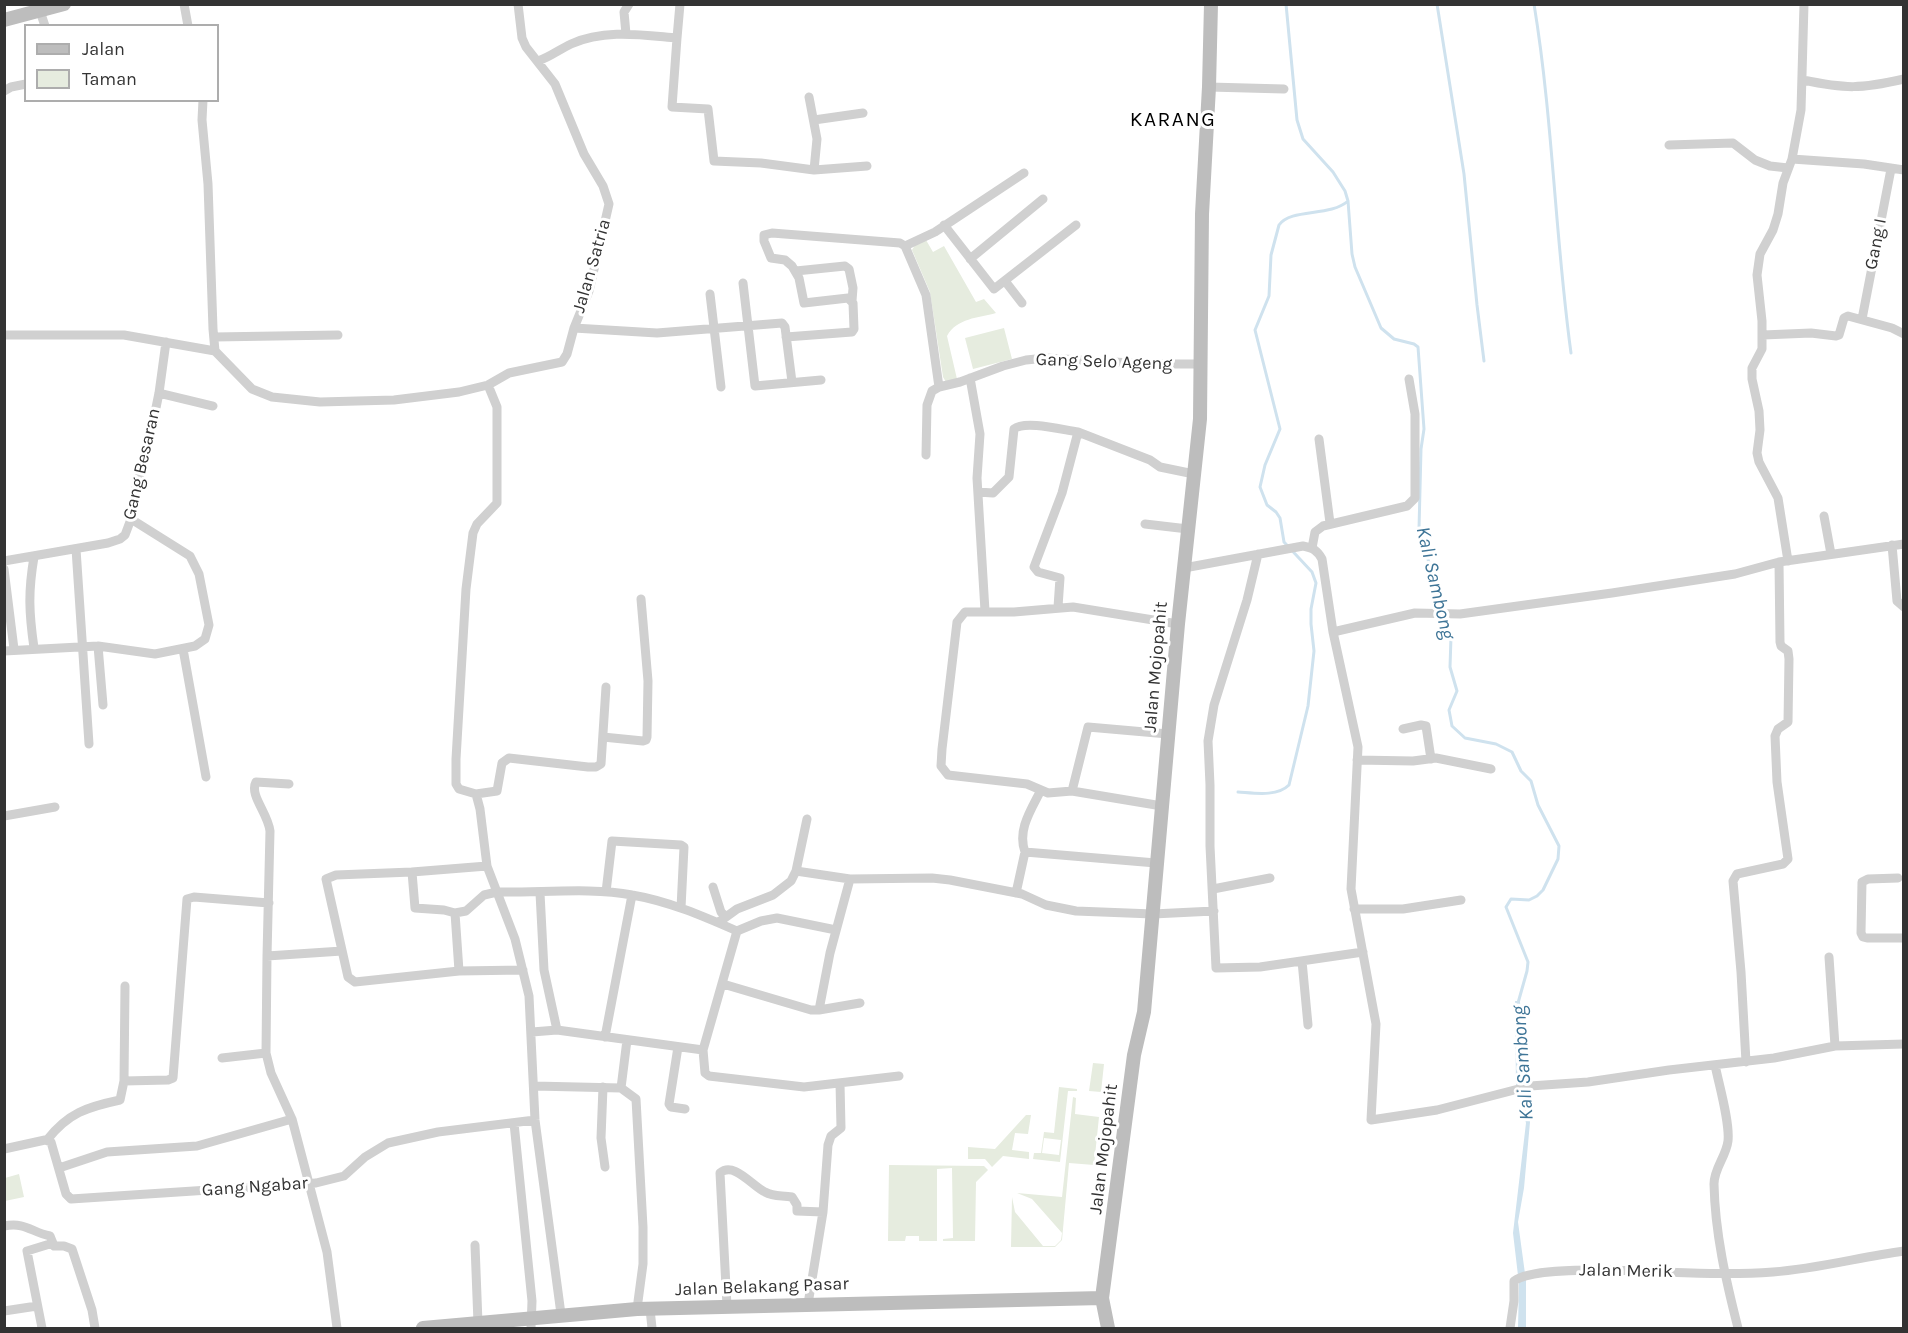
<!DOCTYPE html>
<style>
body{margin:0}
#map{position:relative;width:1908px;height:1333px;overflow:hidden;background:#fff;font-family:Karla,sans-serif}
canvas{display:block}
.frame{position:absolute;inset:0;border:6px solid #333;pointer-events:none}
.legend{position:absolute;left:24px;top:24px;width:195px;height:78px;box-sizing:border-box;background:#fff;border:2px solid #adadad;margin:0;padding:8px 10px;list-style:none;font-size:18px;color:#333}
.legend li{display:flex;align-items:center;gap:12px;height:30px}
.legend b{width:30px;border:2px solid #adadad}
</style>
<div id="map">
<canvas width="1908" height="1333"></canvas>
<div class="frame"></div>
<ul class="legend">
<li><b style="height:8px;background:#bdbdbd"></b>Jalan</li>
<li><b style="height:16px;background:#e6ecdf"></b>Taman</li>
</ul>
</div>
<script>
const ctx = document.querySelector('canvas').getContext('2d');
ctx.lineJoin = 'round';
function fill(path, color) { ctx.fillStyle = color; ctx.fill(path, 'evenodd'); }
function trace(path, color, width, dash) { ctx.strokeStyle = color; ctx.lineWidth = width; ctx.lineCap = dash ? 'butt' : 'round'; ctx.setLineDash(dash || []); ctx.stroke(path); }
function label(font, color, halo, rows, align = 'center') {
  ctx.font = font + ' Karla,sans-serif'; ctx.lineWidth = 6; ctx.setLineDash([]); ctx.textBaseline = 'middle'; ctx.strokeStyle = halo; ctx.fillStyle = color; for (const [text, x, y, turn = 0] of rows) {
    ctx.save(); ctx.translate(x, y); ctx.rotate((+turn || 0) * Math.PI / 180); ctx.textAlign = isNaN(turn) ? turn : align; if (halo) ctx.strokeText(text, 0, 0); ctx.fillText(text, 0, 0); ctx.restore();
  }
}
const green = new Path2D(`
 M 926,240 L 933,252 L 944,246 L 976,302 L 984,299 L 996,313 C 978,318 957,318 947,336 L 957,379 L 946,382 L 943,377 L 930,292 L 912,250 L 915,245 Z
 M 1004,328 L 1012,359 L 973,369 L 965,338 Z
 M 1093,1063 L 1104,1064 L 1101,1092 L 1089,1091 Z
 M 1059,1087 L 1077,1089 L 1077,1091 L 1068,1091 L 1060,1162 L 1033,1159 L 1034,1153 L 1041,1153 L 1044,1132 L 1054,1133 ZM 1044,1138 L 1061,1140 L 1059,1155 L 1042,1153 Z
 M 1073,1097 L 1076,1098 L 1075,1114 L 1099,1117 L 1094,1165 L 1069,1163 L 1062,1240 L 1055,1247 L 1011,1247 L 1012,1197 L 1015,1212 L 1043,1246 L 1055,1246 L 1061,1240 L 1062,1233 L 1032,1199 L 1017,1193 L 1062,1197 Z
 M 1026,1115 L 1031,1115 L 1028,1134 L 1015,1133 L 1012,1150 L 1029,1152 L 1029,1159 L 1003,1156 L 992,1167 L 985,1159 L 968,1159 L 968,1147 L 995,1149 Z
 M 889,1165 L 984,1166 L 988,1170 L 976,1182 L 975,1241 L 943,1241 L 943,1239 L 953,1238 L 952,1168 L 937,1169 L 937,1241 L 919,1241 L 919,1236 L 906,1236 L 905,1241 L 888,1241 Z
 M 19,1174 L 24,1197 L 5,1201 L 5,1178 Z`);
const water = new Path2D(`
 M 1515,1001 L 1520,1001 L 1523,1082 L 1530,1122 L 1524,1188 L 1518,1222 L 1526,1281 L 1526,1328 L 1518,1328 L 1519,1284 L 1513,1233 L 1526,1123 L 1516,1084 Z`);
const stream = new Path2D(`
 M 1286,4 L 1297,120 L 1303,139 L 1333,172 L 1345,191 L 1348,201 L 1352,254 L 1355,267 L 1381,328 L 1394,339 L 1414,344 L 1418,347 L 1424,429 L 1421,449 L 1419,529 L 1451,637 L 1450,667 L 1457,691 L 1449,710 L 1452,726 L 1465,738 L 1496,744 L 1512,752 L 1521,771 L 1531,781 L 1538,805 L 1559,846 L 1558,859 L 1543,890 L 1537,896 L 1529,900 L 1511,899 L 1506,907 L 1528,962 L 1527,971 L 1518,1003
 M 1437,4 L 1464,174 L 1477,305 L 1484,361
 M 1534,4 C 1553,120 1555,237 1571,353
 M 1238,792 C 1254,793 1277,797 1289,785 L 1308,706 L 1314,651 L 1311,624 L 1311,609 L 1316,583 L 1312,572 L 1284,542 L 1280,518 L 1276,512 L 1267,505 L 1260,487 L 1265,465 L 1280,429 L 1255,330 L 1269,296 L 1271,255 L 1279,225 C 1291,208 1330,217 1348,201`);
const street = new Path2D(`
 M 184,4 L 188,26
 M 38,5 L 45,26
 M 626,34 L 624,12 L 629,4
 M 677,38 L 680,4
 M 538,61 C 550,57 560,49 571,44 C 605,29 641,35 677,38 L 672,107 L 708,109 L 714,161 L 761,163 L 814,170 L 867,166
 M 1803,80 C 1846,89 1860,89 1904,79
 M 1209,87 L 1284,89
 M 4,91 L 11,87 L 26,84
 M 809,97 L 817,139 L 814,170
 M 203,100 L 202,120 L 208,184 L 213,329 L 215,351
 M 814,120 L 863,113
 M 1669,145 L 1733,143 L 1755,160 L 1770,166 L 1788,168
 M 1792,159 L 1864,164 L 1904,170
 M 944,225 L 994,289 L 1076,225
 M 905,246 L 935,232 L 1024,173
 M 970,259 L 1043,199
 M 796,271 L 845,266 L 849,269 L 853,288 L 852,301
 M 1005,281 L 1022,303
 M 743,283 L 755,386 L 821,380
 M 710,294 L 721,387
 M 1862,319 L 1891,169
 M 574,328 L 657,333 L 782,323 L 785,327 L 792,382
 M 4,335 L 124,335 L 215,351 L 252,389 L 272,397 L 320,402 L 394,400 L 459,392 L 488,385 L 509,373 L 562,362 L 567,354 L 574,328 L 589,291 L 609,204 L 603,186 L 584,154 L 555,84 L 526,47 L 522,38 L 518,4
 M 1763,335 L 1811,333 L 1836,336 L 1839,335 L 1844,318 L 1848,316 L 1892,328 L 1904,334
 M 214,337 L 338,335
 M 786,337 L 852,332 L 854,329 L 853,303 L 848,298 L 804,303 L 799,278 L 792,266 L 785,260 L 771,258 L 764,241 L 764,235 L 772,233 L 900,243 L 905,246 L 926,295 L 939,387
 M 970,378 L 980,434 L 977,478 L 985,611
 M 488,385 L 497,407 L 497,503 L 477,524 L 473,533 L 466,589 L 456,759 L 456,784 L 459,789 L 476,794 L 480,809 L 487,866 L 515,939 L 529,996 L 535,1120 L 561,1314
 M 159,393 L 213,406
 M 1319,439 L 1330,523
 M 926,455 L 927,405 L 932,391 L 939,387 L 960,382 L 1003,366 L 1026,360 L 1046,358 L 1148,364 L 1202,364
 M 978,492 L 993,493 L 1009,477 L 1014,429 C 1025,420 1063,430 1078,432
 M 1824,516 L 1831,554
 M 1145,524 L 1188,529
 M 1892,545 L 1897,601 L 1904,607
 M 1312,548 L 1315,532 L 1323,526 L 1407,506 L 1415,498 L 1415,414 L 1409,379
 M 76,549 L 89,744
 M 1258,554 L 1247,600 L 1214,705 L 1208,741 L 1210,785 L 1210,846 L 1216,968 L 1260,967 L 1363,952
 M 34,557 C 28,592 29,613 34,648
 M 4,561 L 108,543 L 120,539 L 125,535 L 131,519 L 136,488 L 148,447 L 159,393 L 166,342
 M 1788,561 L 1778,498 L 1759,462 L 1757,453 L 1760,430 L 1759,411 L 1752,379 L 1752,368 L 1762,349 L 1762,321 L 1757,275 L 1760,254 L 1773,230 L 1778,214 L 1783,183 L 1792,159 L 1801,110 L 1804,4
 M 1184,568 L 1303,546 C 1313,548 1317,550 1322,559 L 1333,632 L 1358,747 L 1351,889 L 1376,1024 L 1371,1120 L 1437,1110 L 1530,1086 L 1588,1082 L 1669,1070 L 1774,1058 L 1835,1046 L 1904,1044
 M 4,569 L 14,649
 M 1058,607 L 1060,578 L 1038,572 L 1034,567 L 1062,493 L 1078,432 L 1150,460 L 1160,467 L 1194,474
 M 1333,632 L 1415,613 L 1460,614 L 1612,593 L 1735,574 L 1779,562 L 1904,544
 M 98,646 L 103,705
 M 183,649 L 206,777
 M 4,651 L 98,646 L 155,654 L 195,646 L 205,639 L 209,625 L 199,574 L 190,556 L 131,519
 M 1403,729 L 1421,725 L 1426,726 L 1431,759
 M 603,737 L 643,741 L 646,740 L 647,737 L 648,681 L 641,599
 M 1357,760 L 1413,761 L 1436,758 L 1491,769
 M 289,784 L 256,782 C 249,795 268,813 270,831 L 267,956 L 342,951
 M 1072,791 L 1088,727 L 1168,734
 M 476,794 L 497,791 L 502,763 L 509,758 L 588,767 L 596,767 L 601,764 L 606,687
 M 1162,806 L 1072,791 L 1048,793 L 1027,784 L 948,775 L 941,766 L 942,749 L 957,622 L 965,612 L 1014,612 L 1073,607 L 1178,624
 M 4,816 L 55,807
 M 1025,852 C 1017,830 1031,810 1041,790
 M 487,866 L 412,872 L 415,908 L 444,910 L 455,913 L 459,971 L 523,970
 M 796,871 L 850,879 L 932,878 L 950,880 L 1022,894 L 1046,905 L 1076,911 L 1153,914 L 1214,911
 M 412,872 L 336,875 L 326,879 L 348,977 L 355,982 L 459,971
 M 1898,878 L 1868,879 L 1862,882 L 1861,933 L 1863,937 L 1867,938 L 1904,938
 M 713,887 L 721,912 L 726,917
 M 1213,889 L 1270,878
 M 606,892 L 612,841 L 681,845 L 684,847 L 681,908
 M 540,893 L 544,970 L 557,1030
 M 1016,893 L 1025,852 L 1156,863
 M 1354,909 L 1403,909 L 1461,900
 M 455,913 L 466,911 L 484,895 L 497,892 C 539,893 592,887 632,895 C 668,901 703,916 737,931 L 703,1050 L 557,1030 L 532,1032
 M 719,922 L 737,909 L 773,895 L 791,881 L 796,871 L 807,819
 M 737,931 L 761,921 L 777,918 L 836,930
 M 267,956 L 266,1053 L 271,1073 L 292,1119
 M 1829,957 L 1835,1046
 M 1302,961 L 1308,1025
 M 723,984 L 811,1010 L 819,1010 L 830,953 L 850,879
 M 819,1010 L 860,1003
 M 605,1037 L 632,895
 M 627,1040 L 621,1088 L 636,1099 L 643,1227 L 643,1264 L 637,1309
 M 678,1047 L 669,1104 L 671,1107 L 685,1109
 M 703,1050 L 705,1073 L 709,1076 L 804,1087 L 899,1076
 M 222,1058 L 266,1053
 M 1746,1062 L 1741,972 L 1733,881 L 1737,874 L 1783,864 L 1788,859 L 1777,782 L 1775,736 L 1778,729 L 1788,722 L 1789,659 L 1788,651 L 1781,646 L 1780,642 L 1779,562
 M 1715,1065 C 1719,1085 1730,1122 1728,1141 C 1726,1157 1714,1168 1714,1184 C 1715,1233 1726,1281 1738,1328
 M 124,1081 L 125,986
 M 534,1086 L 621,1088
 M 603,1087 L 601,1138 L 605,1167
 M 514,1123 L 532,1301 L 531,1328
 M 47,1140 C 68,1113 87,1107 120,1100 L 124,1081 L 168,1080 L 173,1078 L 187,899 L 194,897 L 269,903
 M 4,1149 L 45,1140 L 51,1142 L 66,1194 L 71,1199 L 316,1183 L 344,1176 L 365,1157 L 388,1143 L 438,1132 L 535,1120
 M 59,1168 L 107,1152 L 197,1146 L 292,1119 L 327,1252 L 337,1328
 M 4,1226 C 26,1222 31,1232 50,1236 L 54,1246 L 64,1246 L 72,1249 L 92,1310 L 95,1328
 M 475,1245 L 478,1323
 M 808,1304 L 823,1212 L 828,1145 L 831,1136 L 841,1128 L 840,1083
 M 727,1306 L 720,1173 C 734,1161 752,1186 765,1192 C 774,1197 782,1195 792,1197 L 797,1205 L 797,1211 L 823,1212
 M 650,1309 L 652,1328
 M 4,1311 L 37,1306
 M 42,1328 L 27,1251 L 53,1243
 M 1510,1328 L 1514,1301 L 1514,1281 C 1530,1269 1587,1270 1608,1270 C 1663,1271 1718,1276 1773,1272 C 1817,1269 1860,1257 1904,1251`);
const secondary = new Path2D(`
 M 4,20 L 64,4
 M 423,1328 L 637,1309 L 1102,1298
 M 1108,1328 L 1102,1298 L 1134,1055 L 1144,1012 L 1178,624 L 1200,419 L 1202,214 L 1209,87 L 1211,4`);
const streetNames = [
 ["Gang I",1876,244,-79],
 ["Jalan Satria",592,266,-74],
 ["Gang Selo Ageng",1104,362,2],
 ["Gang Besaran",142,464,-77],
 ["Jalan Mojopahit",1156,667,-85],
 ["Jalan Mojopahit",1104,1149,-83],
 ["Gang Ngabar",255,1187,-4],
 ["Jalan Merik",1626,1271,1],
 ["Jalan Belakang Pasar",762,1287,-2]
];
const waterNames = [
 ["Kali Sambong",1435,583,77],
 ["Kali Sambong",1523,1063,-94]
];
const quarterNames = [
 ["KARANG",1173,120]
];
fill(green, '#e6ecdf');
fill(water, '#cfe2ee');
trace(stream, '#cfe2ee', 3);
trace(street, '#d0d0d0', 9);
trace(secondary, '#bdbdbd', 14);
label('18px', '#333', '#fff', streetNames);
label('italic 20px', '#3f7597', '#fff', waterNames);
ctx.letterSpacing = '1.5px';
label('21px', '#000', '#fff', quarterNames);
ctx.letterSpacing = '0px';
</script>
